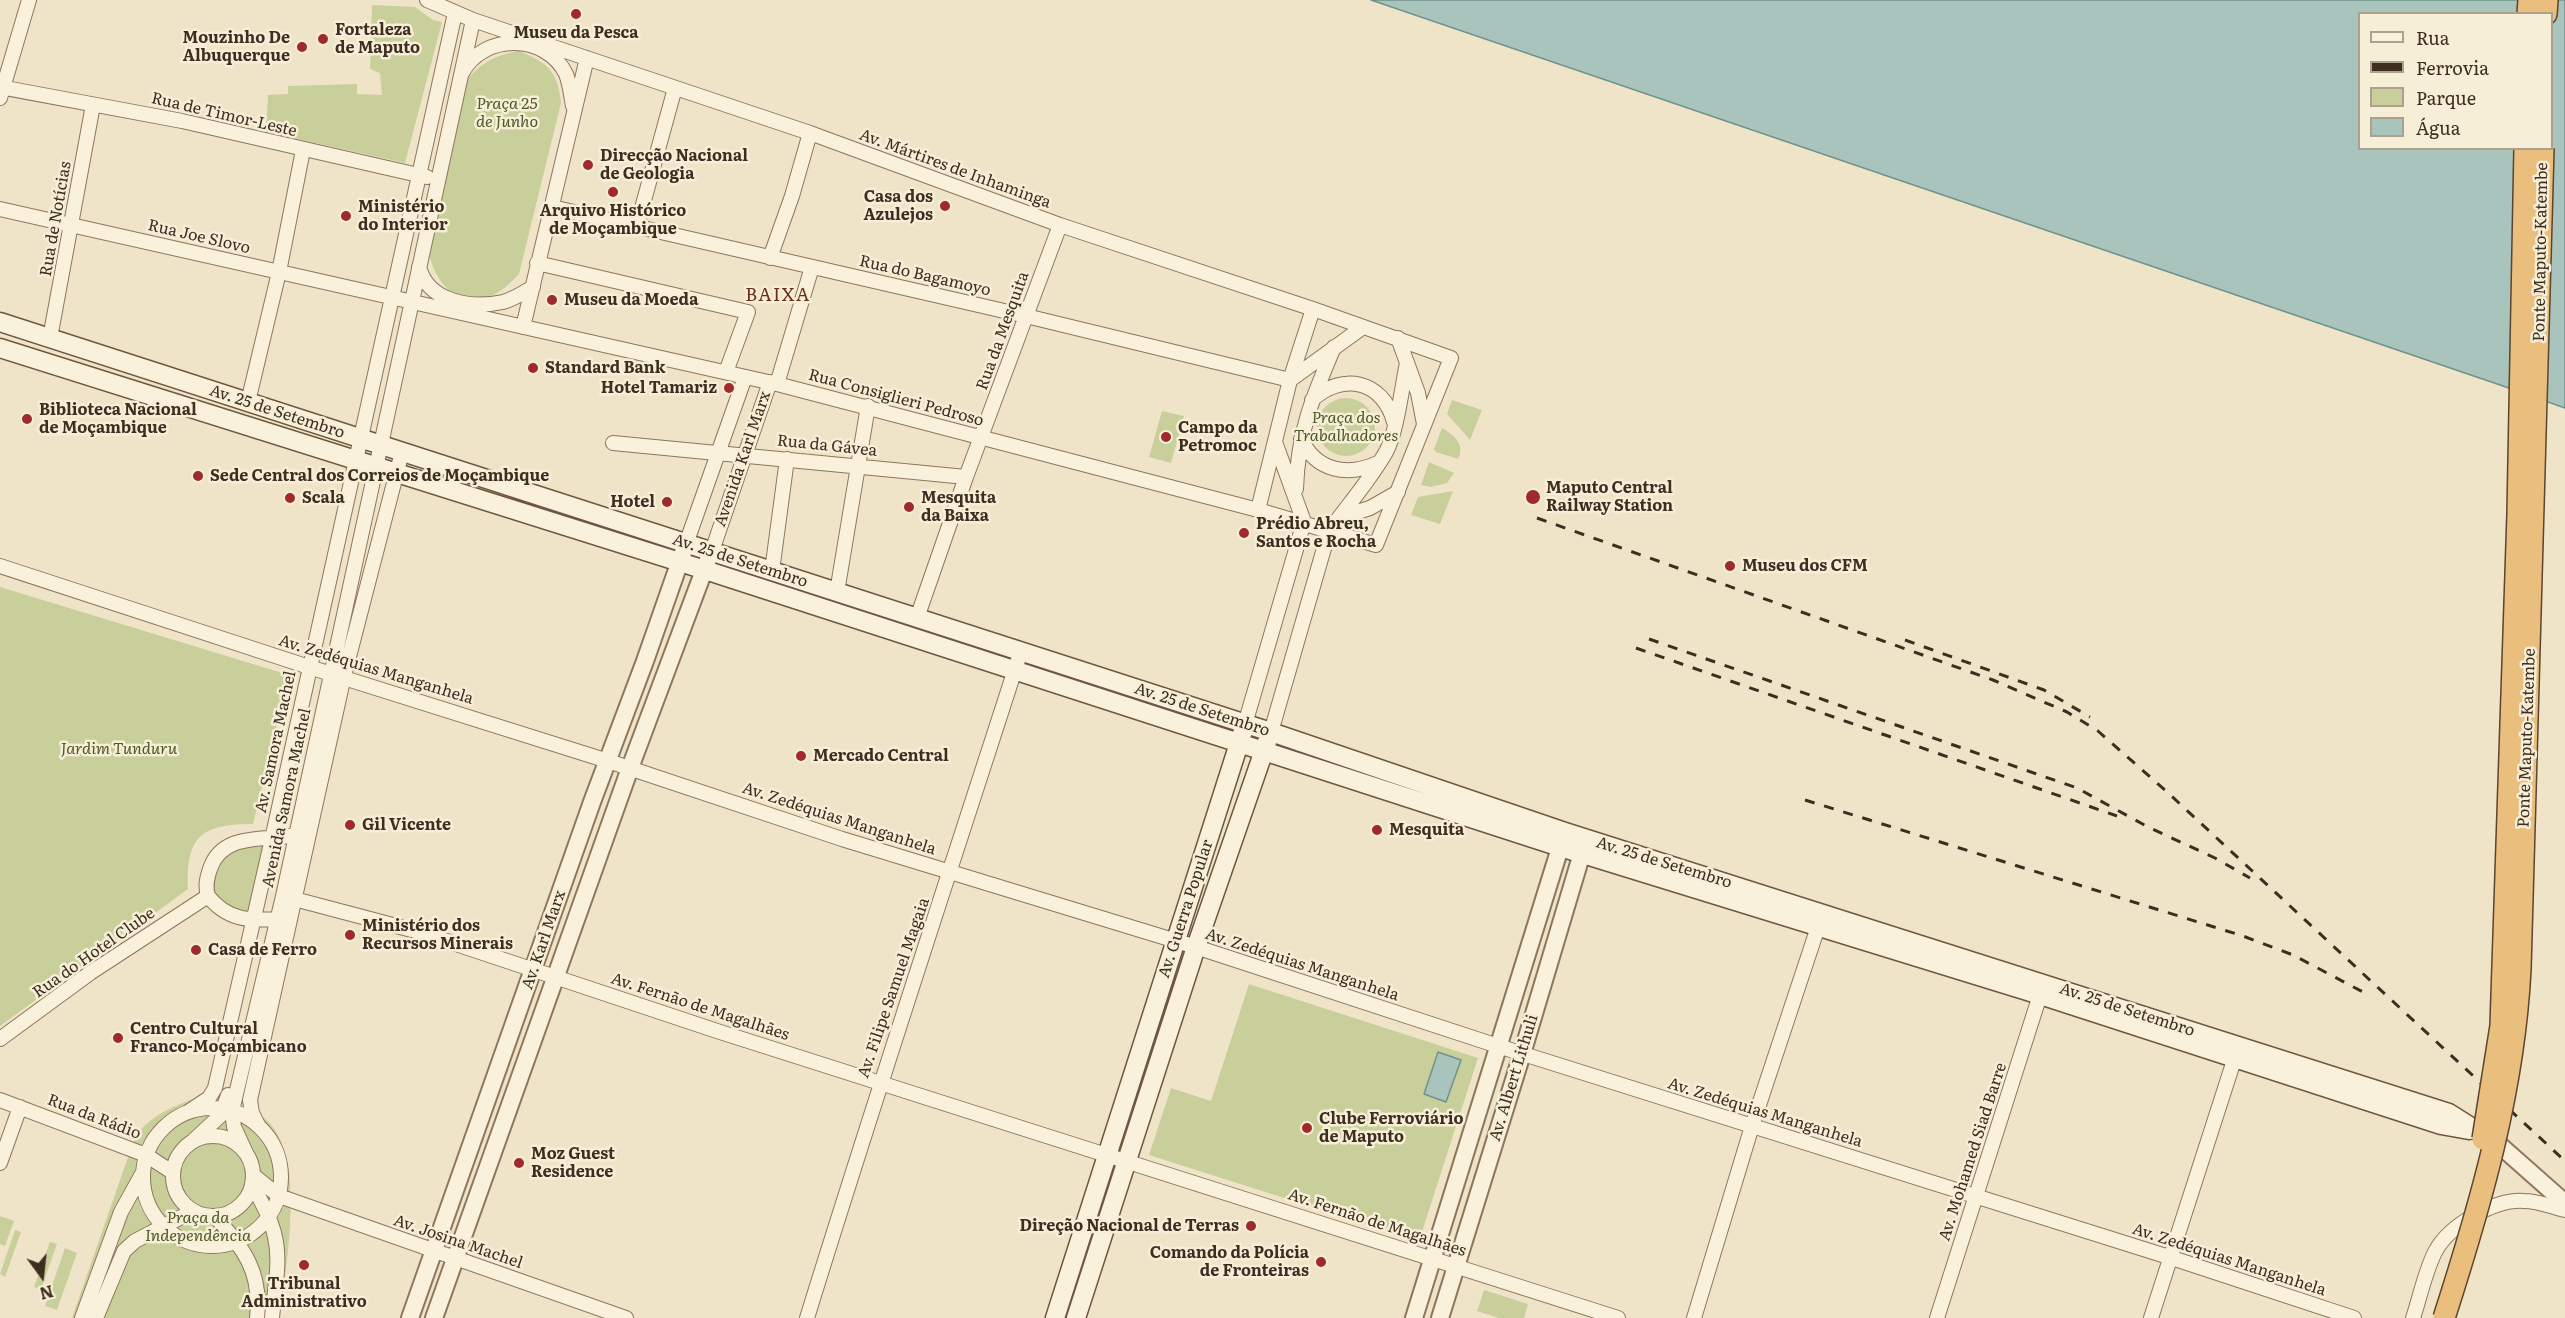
<!DOCTYPE html>
<meta charset="utf-8">
<style>
body{margin:0}
#map{position:relative;width:2565px;height:1318px;overflow:hidden;background:#f0e4c8;font-family:Literata,serif}
canvas{display:block}
.legend{position:absolute;left:2358px;top:12px;width:195px;height:138px;box-sizing:border-box;background:#f7eed8;border:2px solid #ada18e;margin:0;padding:8px 10px;list-style:none;font-size:18px;color:#3d2e20}
.legend li{display:flex;align-items:center;gap:12px;height:30px}
.legend b{width:30px;border:2px solid #ada18e}
.north{position:absolute;left:12px;top:1246px;width:60px;height:60px;-webkit-text-stroke:4px #f7eed8;paint-order:stroke;rotate:165deg;font-size:16px;font-weight:700;line-height:24px;text-align:center;color:#3d2e20}
.north::after{content:'';display:block;margin:auto;width:21px;height:27px;background:#3d2e20;clip-path:polygon(50% 0,100% 100%,50% 72%,0 100%)}
</style>
<div id="map">
<canvas width="2565" height="1318"></canvas>
<ul class="legend">
<li><b style="height:8px;background:#faf1dc"></b>Rua</li>
<li><b style="height:8px;background:#3d2e20"></b>Ferrovia</li>
<li><b style="height:16px;background:#c9cf9b"></b>Parque</li>
<li><b style="height:16px;background:#a9c4bc"></b>Água</li>
</ul>
<div class="north">N</div>
</div>
<script>
const ctx = document.querySelector('canvas').getContext('2d');
ctx.lineJoin = 'round';
function fill(path, color) { ctx.fillStyle = color; ctx.fill(path, 'evenodd'); }
function trace(path, color, width, dash) { ctx.strokeStyle = color; ctx.lineWidth = width; ctx.lineCap = dash ? 'butt' : 'round'; ctx.setLineDash(dash || []); ctx.stroke(path); }
function label(font, color, halo, rows, align = 'center') {
  ctx.font = font + ' Literata,serif'; ctx.lineWidth = 5; ctx.setLineDash([]); ctx.textBaseline = 'middle'; ctx.strokeStyle = halo; ctx.fillStyle = color; for (const [text, x, y, turn = 0] of rows) {
    ctx.save(); ctx.translate(x, y); ctx.rotate((+turn || 0) * Math.PI / 180); ctx.textAlign = isNaN(turn) ? turn : align; if (halo) ctx.strokeText(text, 0, 0); ctx.fillText(text, 0, 0); ctx.restore();
  }
}
const green = new Path2D(`
 M 372,5 L 415,7 L 433,20 L 442,22 L 405,163 L 266,132 L 268,95 L 288,94 L 288,86 L 357,84 L 357,94 L 382,95 L 380,73 L 370,69 Z
 M 519,51 C 548,63 558,71 561,103 L 519,274 C 510,283 501,293 488,297 C 453,308 432,278 428,247 L 466,81 C 482,62 495,55 519,51 Z
 M1317 427a29 29 0 1 1 58 0a29 29 0 1 1-58 0Z
 M 1452,400 L 1482,410 L 1470,440 L 1447,414 Z
 M 1162,411 L 1184,416 L 1171,463 L 1149,457 Z
 M 1442,428 C 1454,435 1466,445 1458,459 L 1436,452 L 1434,449 Z
 M 1429,462 L 1454,473 L 1447,483 L 1431,487 L 1421,485 Z
 M 1453,491 L 1440,524 L 1411,515 L 1418,497 Z
 M 0,587 L 289,675 L 253,824 C 201,824 186,836 188,889 L 0,1026 Z
 M 264,843 L 248,910 L 245,913 C 228,910 210,898 211,878 C 211,870 217,859 219,850 Z
 M 1249,984 L 1478,1058 L 1419,1241 L 1149,1155 L 1171,1088 L 1211,1101 Z
 M 196,1098 C 212,1102 245,1107 258,1114 C 311,1143 285,1268 280,1318 L 72,1318 L 135,1137 C 150,1116 171,1107 196,1098 Z
 M 0,1216 L 14,1221 L 5,1246 L 0,1244 Z
 M 15,1230 L 21,1232 L 5,1277 L 0,1274 Z
 M 50,1242 L 57,1244 L 41,1289 L 34,1287 Z
 M 65,1248 L 77,1253 L 57,1310 L 45,1306 Z
 M 1484,1290 L 1528,1304 L 1524,1318 L 1499,1318 L 1477,1311 Z`);
const water = new Path2D(`
 M 1371,0 L 2565,0 L 2565,408 L 2503,386 ZM 2360,14 L 2552,14 L 2552,148 L 2360,148 Z
 M 1438,1052 L 1461,1060 L 1446,1102 L 1424,1094 Z`);
const minor = new Path2D(`
 M 462,73 C 483,33 546,33 566,74 C 570,84 571,96 573,106
 M 0,87 L 182,121 L 427,177
 M 0,98 L 29,0
 M 552,207 L 1026,316 L 1290,380 L 1363,327
 M 0,209 L 777,384 L 1258,510 L 1376,545 L 1451,358 L 1313,309 L 1060,225 L 810,133 L 473,20 L 427,0
 M 637,226 L 675,88
 M 770,258 L 792,196 L 810,133
 M 537,263 L 748,312 L 726,372
 M 419,267 C 428,302 471,309 503,302 C 514,299 523,293 533,287
 M 523,327 L 587,58
 M 50,338 L 93,105
 M 1398,338 L 1418,393 L 1424,424
 M 777,384 L 812,267
 M 1312,400 C 1342,372 1383,380 1394,422
 M 248,402 L 279,272 L 303,150
 M 1301,439 C 1316,471 1347,477 1378,463
 M 613,443 L 966,477
 M 1296,489 C 1298,432 1312,399 1334,347
 M 1258,510 L 1290,380 L 1313,309
 M 1341,517 L 1370,508 L 1398,492
 M 686,544 L 745,377
 M 712,551 L 770,382
 M 0,566 L 309,667 L 608,761 L 842,839 L 1196,947 L 1498,1046 L 2169,1257 L 2354,1318
 M 772,571 L 787,459
 M 837,592 L 868,406
 M 917,618 L 966,477 L 1060,225
 M 1245,724 L 1304,522 L 1275,442
 M 1271,732 L 1329,531 C 1348,505 1370,480 1386,452 C 1397,432 1402,386 1407,363
 M 283,896 L 423,933 L 717,1031 L 1618,1318
 M 277,919 C 249,921 227,920 208,896 C 205,886 207,878 210,869 C 222,832 264,841 296,835
 M 0,1039 L 90,973 L 208,896
 M 0,1100 L 146,1155 L 172,1172
 M143 1177a69 69 0 1 1 138 0a69 69 0 1 1-138 0Z
 M 188,1112 L 209,1098 L 215,1088 L 272,839 L 455,13
 M 258,1125 L 252,1113 L 250,1100 L 344,676 L 402,452
 M173 1176a40 40 0 1 1 80 0a40 40 0 1 1-80 0Z
 M 194,1140 L 221,1115 L 228,1095
 M 247,1155 L 234,1127 L 232,1111 L 283,896 L 473,20
 M 0,1163 L 20,1107
 M 253,1175 L 279,1196 L 626,1318
 M 252,1184 C 261,1201 271,1218 275,1237 C 281,1263 274,1292 272,1318
 M 215,1216 C 244,1250 262,1271 257,1318
 M 82,1318 L 121,1212 L 142,1174
 M 96,1318 L 124,1251 L 135,1241 L 193,1211
 M 807,1318 C 876,1095 949,874 1021,651
 M 1694,1318 L 1752,1126 L 1818,927
 M 1937,1318 L 2040,995
 M 2151,1318 L 2237,1051
 M 2413,1318 C 2420,1297 2425,1272 2435,1252 C 2449,1225 2495,1199 2524,1201 C 2538,1201 2552,1207 2565,1210`);
const tertiary = new Path2D(`
 M 2485,1136 L 2496,1142 L 2565,1203
 M 410,1318 L 592,802 L 645,661 L 686,544
 M 434,1318 L 630,768 L 709,557
 M 1414,1318 L 1564,835
 M 1440,1318 L 1522,1054 L 1585,843`);
const secondary = new Path2D(`
 M 0,322 L 1271,732 L 1565,832 L 2449,1113 L 2479,1132
 M 0,348 L 705,570 L 1560,847 L 2040,995 L 2441,1125 L 2469,1130
 M 1055,1318 L 1243,731
 M 1076,1318 L 1196,947 L 1267,742`);
const trunk = new Path2D(`
 M 2528,14 L 2529,0
 M 2546,14 L 2547,0`);
const rail = new Path2D(`
 M 1537,518 L 1993,680 L 2067,712 L 2098,731 L 2166,791 L 2565,1161
 M 1649,639 L 2077,788 L 2148,827 L 2215,858 L 2250,878
 M 1905,640 L 2044,690 L 2090,717
 M 1636,648 L 2117,816
 M 1805,800 L 2243,936 L 2293,955 L 2363,992`);
const trunkBridge = new Path2D(`
 M 2483,1139 L 2501,1026 L 2518,514 L 2525,148
 M 2444,1318 C 2481,1203 2514,1090 2520,969 L 2543,148`);
const markers = [
 [576,14,6,"#9e2a2b"],
 [323,39,6,"#9e2a2b"],
 [302,47,6,"#9e2a2b"],
 [588,165,6,"#9e2a2b"],
 [613,192,6,"#9e2a2b"],
 [945,206,6,"#9e2a2b"],
 [346,216,6,"#9e2a2b"],
 [552,300,6,"#9e2a2b"],
 [533,368,6,"#9e2a2b"],
 [729,388,6,"#9e2a2b"],
 [27,419,6,"#9e2a2b"],
 [1166,437,6,"#9e2a2b"],
 [198,476,6,"#9e2a2b"],
 [1533,497,8,"#9e2a2b"],
 [290,498,6,"#9e2a2b"],
 [667,502,6,"#9e2a2b"],
 [909,507,6,"#9e2a2b"],
 [1244,533,6,"#9e2a2b"],
 [1730,566,6,"#9e2a2b"],
 [801,756,6,"#9e2a2b"],
 [350,825,6,"#9e2a2b"],
 [1377,830,6,"#9e2a2b"],
 [350,935,6,"#9e2a2b"],
 [196,950,6,"#9e2a2b"],
 [118,1038,6,"#9e2a2b"],
 [1307,1128,6,"#9e2a2b"],
 [519,1163,6,"#9e2a2b"],
 [1251,1226,6,"#9e2a2b"],
 [1321,1262,6,"#9e2a2b"],
 [304,1265,6,"#9e2a2b"]
];
const poiNames = [
 ["Fortaleza",335,30],
 ["de Maputo",335,48],
 ["Museu da Pesca",576,33,"center"],
 ["Mouzinho De",290,38,"right"],
 ["Albuquerque",290,56,"right"],
 ["Direcção Nacional",600,156],
 ["de Geologia",600,174],
 ["Casa dos",933,197,"right"],
 ["Azulejos",933,215,"right"],
 ["Ministério",358,207],
 ["do Interior",358,225],
 ["Arquivo Histórico",613,211,"center"],
 ["de Moçambique",613,229,"center"],
 ["Museu da Moeda",564,300],
 ["Standard Bank",545,368],
 ["Hotel Tamariz",717,388,"right"],
 ["Biblioteca Nacional",39,410],
 ["de Moçambique",39,428],
 ["Campo da",1178,428],
 ["Petromoc",1178,446],
 ["Sede Central dos Correios de Moçambique",210,476],
 ["Maputo Central",1546,488],
 ["Railway Station",1546,506],
 ["Scala",302,498],
 ["Mesquita",921,498],
 ["da Baixa",921,516],
 ["Hotel",655,502,"right"],
 ["Prédio Abreu,",1256,524],
 ["Santos e Rocha",1256,542],
 ["Museu dos CFM",1742,566],
 ["Mercado Central",813,756],
 ["Gil Vicente",362,825],
 ["Mesquita",1389,830],
 ["Ministério dos",362,926],
 ["Recursos Minerais",362,944],
 ["Casa de Ferro",208,950],
 ["Centro Cultural",130,1029],
 ["Franco-Moçambicano",130,1047],
 ["Clube Ferroviário",1319,1119],
 ["de Maputo",1319,1137],
 ["Moz Guest",531,1154],
 ["Residence",531,1172],
 ["Direção Nacional de Terras",1239,1226,"right"],
 ["Comando da Polícia",1309,1253,"right"],
 ["de Fronteiras",1309,1271,"right"],
 ["Tribunal",304,1284,"center"],
 ["Administrativo",304,1302,"center"]
];
const parkNames = [
 ["Praça 25",507,104],
 ["de Junho",507,122],
 ["Praça dos",1346,418],
 ["Trabalhadores",1346,436],
 ["Jardim Tunduru",119,749],
 ["Praça da",198,1218],
 ["Independência",198,1236]
];
const streetNames = [
 ["Rua de Timor-Leste",224,115,13],
 ["Av. Mártires de Inhaminga",955,169,20],
 ["Rua de Notícias",56,219,-80],
 ["Rua Joe Slovo",199,237,13],
 ["Ponte Maputo-Katembe",2541,252,-89],
 ["Rua do Bagamoyo",925,276,13],
 ["Rua da Mesquita",1003,331,-70],
 ["Rua Consiglieri Pedroso",896,398,15],
 ["Av. 25 de Setembro",277,412,18],
 ["Rua da Gávea",827,446,6],
 ["Avenida Karl Marx",743,459,-71],
 ["Av. 25 de Setembro",740,561,18],
 ["Av. Zedéquias Manganhela",376,670,17],
 ["Av. 25 de Setembro",1202,710,18],
 ["Ponte Maputo-Katembe",2527,738,-88],
 ["Av. Samora Machel",276,742,-78],
 ["Avenida Samora Machel",287,798,-78],
 ["Av. Zedéquias Manganhela",839,819,18],
 ["Av. 25 de Setembro",1664,863,17],
 ["Av. Guerra Popular",1186,909,-72],
 ["Av. Karl Marx",544,940,-71],
 ["Rua do Hotel Clube",94,953,-35],
 ["Av. Zedéquias Manganhela",1302,965,18],
 ["Av. Filipe Samuel Magaia",894,988,-71],
 ["Av. Fernão de Magalhães",700,1007,18],
 ["Av. 25 de Setembro",2127,1010,18],
 ["Av. Albert Lithuli",1514,1078,-73],
 ["Av. Zedéquias Manganhela",1765,1113,17],
 ["Rua da Rádio",94,1117,21],
 ["Av. Mohamed Siad Barre",1973,1152,-72],
 ["Av. Fernão de Magalhães",1377,1223,18],
 ["Av. Josina Machel",458,1242,19],
 ["Av. Zedéquias Manganhela",2229,1260,18]
];
const neighbourhoodNames = [
 ["BAIXA",778,296]
];
fill(green, '#c9cf9b');
fill(water, '#a9c4bc');
trace(water, '#6f938a', 1.5);
trace(minor, '#8d765c', 16);
trace(tertiary, '#8d765c', 20);
trace(secondary, '#6f573f', 21);
trace(trunk, '#5b4430', 24);
trace(minor, '#faf1dc', 14);
trace(tertiary, '#faf1dc', 16);
trace(secondary, '#faf1dc', 18);
trace(trunk, '#eabe7c', 21);
trace(rail, '#3d2e20', 3, [10, 10]);
trace(trunkBridge, '#5b4430', 24, []);
trace(trunkBridge, '#eabe7c', 21);
for (const [x, y, r, color] of markers) { const dot = new Path2D(); dot.arc(x, y, r, 0, 2 * Math.PI); ctx.fillStyle = color; ctx.fill(dot); trace(dot, '#f7eed8', 2); }
label('bold 16px', '#3d2e20', '#f7eed8', poiNames, 'left');
label('italic 16px', '#4d5a26', '#f7eed8', parkNames);
label('16px', '#3d2e20', '#f7eed8', streetNames);
ctx.letterSpacing = '1.5px';
label('18px', '#6b2e1e', '#f7eed8', neighbourhoodNames);
ctx.letterSpacing = '0px';
</script>
